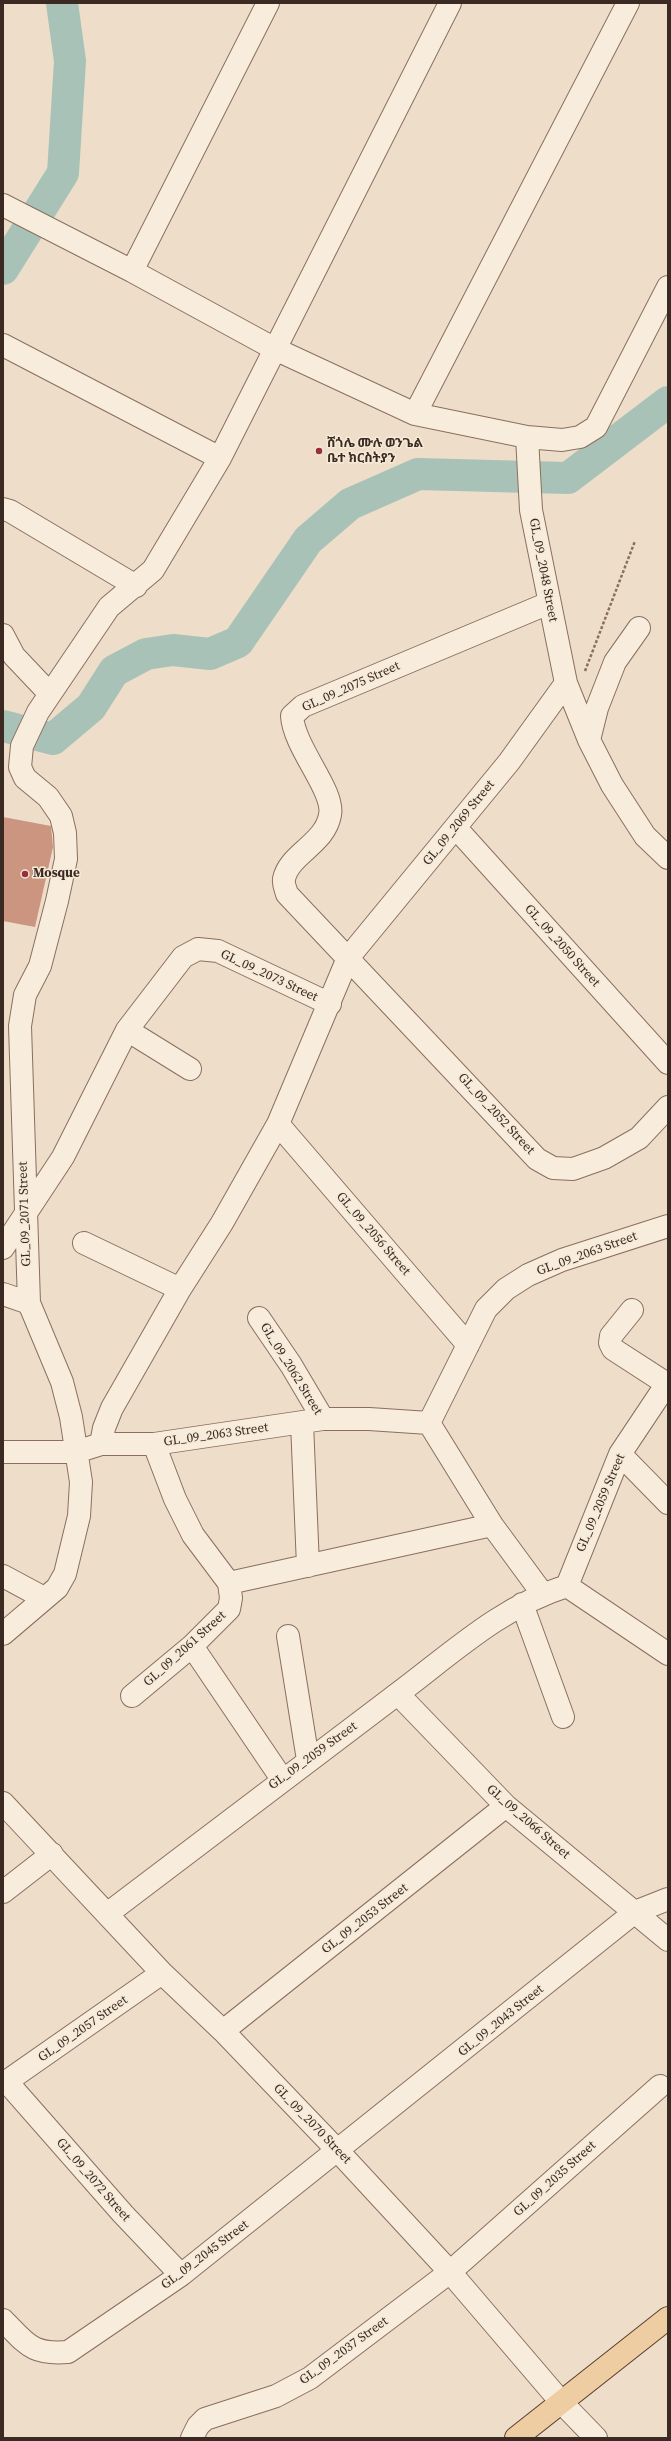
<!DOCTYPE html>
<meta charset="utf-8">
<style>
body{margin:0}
#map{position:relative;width:671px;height:2441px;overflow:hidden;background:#eedec9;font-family:"Source Serif 4",serif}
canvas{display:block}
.frame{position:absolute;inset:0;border:4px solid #3b2a21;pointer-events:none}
</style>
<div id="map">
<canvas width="671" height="2441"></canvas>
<div class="frame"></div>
</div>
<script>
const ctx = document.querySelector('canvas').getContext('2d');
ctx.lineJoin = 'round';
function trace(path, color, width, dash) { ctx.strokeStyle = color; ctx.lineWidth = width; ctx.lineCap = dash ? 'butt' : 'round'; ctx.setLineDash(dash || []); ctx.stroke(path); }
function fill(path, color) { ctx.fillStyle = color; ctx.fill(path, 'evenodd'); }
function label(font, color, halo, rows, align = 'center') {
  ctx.font = font + ' "Source Serif 4","Noto Sans Ethiopic",serif'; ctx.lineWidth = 3; ctx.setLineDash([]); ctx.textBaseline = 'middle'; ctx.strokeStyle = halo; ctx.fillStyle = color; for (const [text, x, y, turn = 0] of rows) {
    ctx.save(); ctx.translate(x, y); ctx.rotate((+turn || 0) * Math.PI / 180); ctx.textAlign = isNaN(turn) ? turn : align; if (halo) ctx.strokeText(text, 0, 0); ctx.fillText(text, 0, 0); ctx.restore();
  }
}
const river = new Path2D(`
 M 3,269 L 63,173 L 70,61 L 62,3
 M 3,726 L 53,739 L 91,707 L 114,671 L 146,654 L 173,650 L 210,654 L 238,642 L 308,540 L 350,504 L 418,474 L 568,478 L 668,402`);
const building = new Path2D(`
 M 3,817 L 51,826 L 53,847 L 35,927 L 3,921 Z`);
const path = new Path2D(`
 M 585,671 L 635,541`);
const minor = new Path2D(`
 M 3,205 L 132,271 L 275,349 L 415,414 L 527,437 L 562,440 L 580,437 L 596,427 L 668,287
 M 132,271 L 268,3
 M 3,345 L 220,458 L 450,3
 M 415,414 L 628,3
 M 527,437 L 531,510 L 566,683 L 589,740 L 612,785 L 645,836 L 668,858
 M 3,509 L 10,511 L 136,586
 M 549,603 L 303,706 L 292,716 C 294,748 335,791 330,815 C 325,844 289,854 284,879 C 283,884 286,890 287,894 L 537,1159 L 553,1168 L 573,1169 L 604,1158 L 639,1138 L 668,1107
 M 3,635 L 14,656 L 50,694
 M 589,740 L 597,708 L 615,662 L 639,628
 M 456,828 L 668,1063
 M 127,1030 L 190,1069
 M 278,1124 L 468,1345
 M 84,1243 L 180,1289
 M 3,1248 L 63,1157 L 127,1030 L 183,957 L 198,949 L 218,951 L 330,1004
 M 3,1294 L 29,1303
 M 632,1310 L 611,1336 L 610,1343 L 613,1349 L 667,1384
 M 259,1318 L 291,1365 L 323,1419
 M 302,1423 L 308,1566
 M 429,1423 L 486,1309 L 506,1289 L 528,1275 L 562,1260 L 668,1226
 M 429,1423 L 492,1525 L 542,1593
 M 101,1444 L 104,1428 L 112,1408 L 180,1289 L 222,1223 L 278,1124 L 348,958 L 509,762 L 566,683
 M 3,1452 L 76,1452 L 101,1444 L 154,1444 L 323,1419 L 369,1419 L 429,1423
 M 620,1454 L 668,1503
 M 3,1576 L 44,1598
 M 229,1583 L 492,1525
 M 567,1586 L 620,1454 L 668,1382
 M 567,1586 L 668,1654
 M 522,1604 L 563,1717
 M 3,1634 L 57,1588 L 65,1574 L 79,1516 L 81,1482 L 71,1417 L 62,1382 L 29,1303 L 20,1026 L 25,995 L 40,966 L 57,901 L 66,859 L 65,833 L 61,816 L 48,797 L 25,778 L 20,767 L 22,746 L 38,712 L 109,607 L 153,570 L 220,458
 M 288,1636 L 308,1760
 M 192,1646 L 282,1779
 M 398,1694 L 506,1806 L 668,1940
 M 132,1696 L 192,1646 L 229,1609 L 231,1598 L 229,1583 L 193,1535 L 175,1499 L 154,1444
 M 3,1803 L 162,1973 L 223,2031 L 338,2151 L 450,2272 L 562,2403 L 596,2438
 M 3,1892 L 52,1854
 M 107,1914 C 202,1841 297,1769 392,1698 C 448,1657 499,1607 567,1586
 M 223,2031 L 506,1806
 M 7,2082 L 123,2214 L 181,2275
 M 3,2084 L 162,1973
 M 3,2320 C 27,2344 31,2355 68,2352 L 181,2275 L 635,1912 L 668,1899
 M 192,2438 L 198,2426 L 205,2419 L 276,2396 L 310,2378 L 450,2272 L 660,2086`);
const major = new Path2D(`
 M 516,2438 L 668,2318`);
const markers = [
 [319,451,4,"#972f3d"],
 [25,874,4,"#972f3d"]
];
const poiNames = [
 ["ሸጎሌ ሙሉ ወንጌል",327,444],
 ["ቤተ ክርስትያን",327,459],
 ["Mosque",33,874]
];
const streetNames = [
 ["GL_09_2048 Street",543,570,79],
 ["GL_09_2075 Street",351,687,-24],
 ["GL_09_2069 Street",459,823,-51],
 ["GL_09_2050 Street",562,946,48],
 ["GL_09_2073 Street",269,976,25],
 ["GL_09_2052 Street",496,1114,47],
 ["GL_09_2071 Street",25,1214,-92],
 ["GL_09_2056 Street",373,1234,49],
 ["GL_09_2063 Street",587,1254,-20],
 ["GL_09_2062 Street",291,1369,58],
 ["GL_09_2063 Street",216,1435,-8],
 ["GL_09_2059 Street",601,1503,-67],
 ["GL_09_2061 Street",185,1649,-42],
 ["GL_09_2059 Street",313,1756,-36],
 ["GL_09_2066 Street",528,1822,41],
 ["GL_09_2053 Street",365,1919,-38],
 ["GL_09_2043 Street",501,2021,-39],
 ["GL_09_2057 Street",83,2029,-35],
 ["GL_09_2070 Street",312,2124,46],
 ["GL_09_2035 Street",555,2179,-42],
 ["GL_09_2072 Street",93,2180,49],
 ["GL_09_2045 Street",205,2255,-37],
 ["GL_09_2037 Street",344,2351,-36]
];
trace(river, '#a9c2b7', 32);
fill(building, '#cb9580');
trace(minor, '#8a6f5e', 24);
trace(major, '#583e31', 24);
trace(path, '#8a6f5e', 2.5, [3, 2]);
trace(minor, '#f8ecdc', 22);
trace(major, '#efcda2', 22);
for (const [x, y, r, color] of markers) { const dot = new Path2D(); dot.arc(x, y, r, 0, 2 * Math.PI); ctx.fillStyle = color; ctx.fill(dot); trace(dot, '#f5e9d8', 1.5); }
label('bold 13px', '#3b2a21', '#f5e9d8', poiNames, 'left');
label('13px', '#3b2a21', '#f5e9d8', streetNames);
</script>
